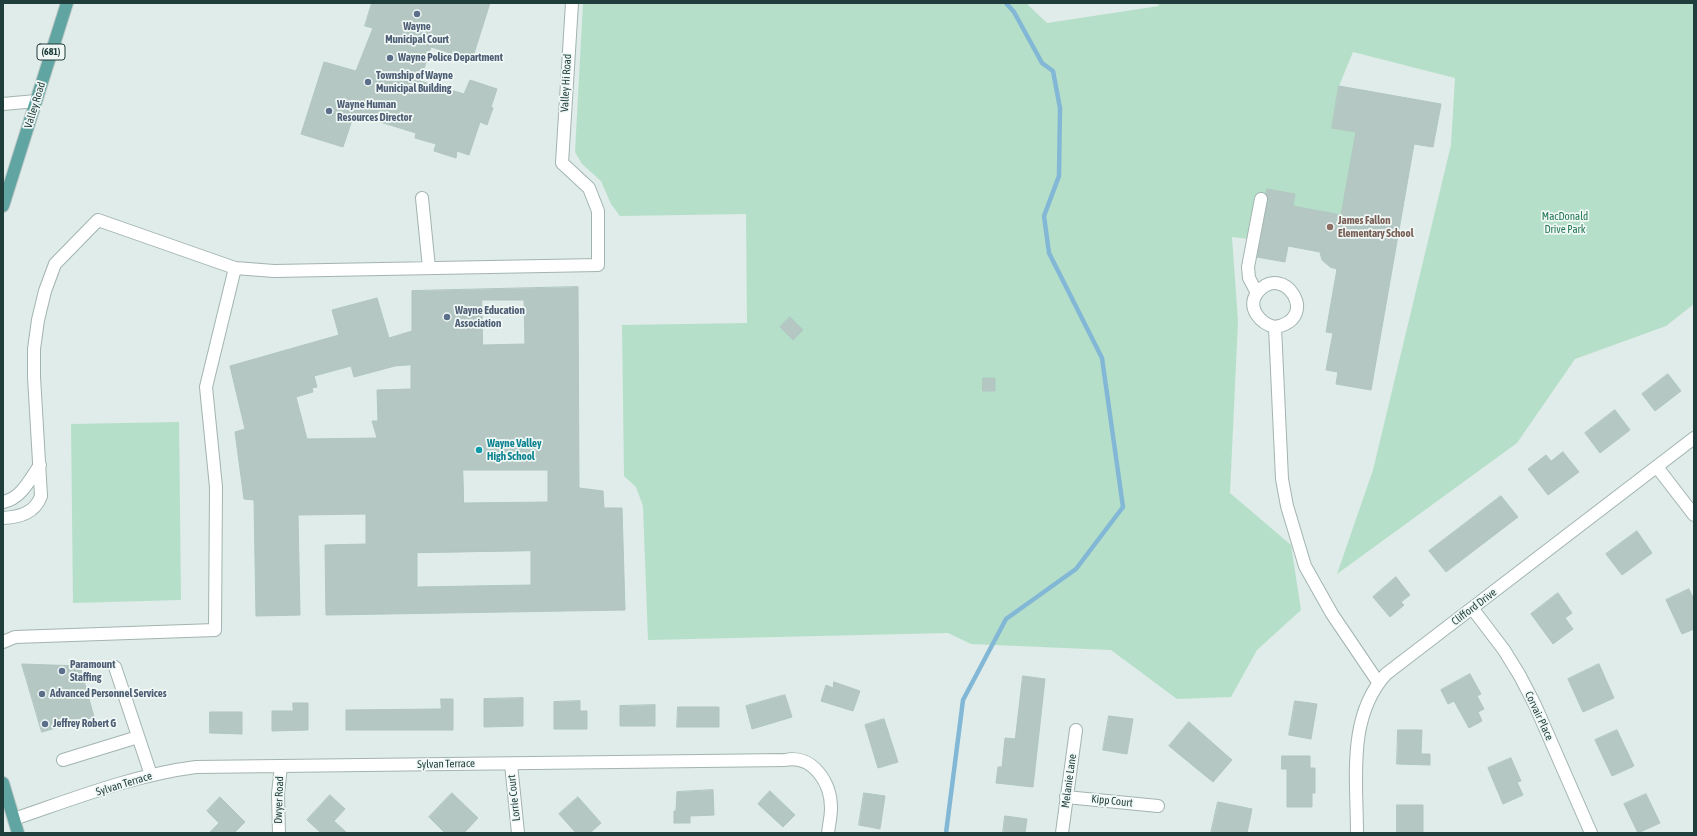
<!DOCTYPE html>
<style>
body{margin:0}
#map{position:relative;width:1697px;height:836px;overflow:hidden;background:#dfece9;font-family:"Asap Condensed",sans-serif}
canvas{display:block}
.frame{position:absolute;inset:0;border:4px solid #1f3d3b;pointer-events:none}
</style>
<div id="map">
<canvas width="1697" height="836"></canvas>
<div class="frame"></div>
</div>
<script>
const ctx = document.querySelector('canvas').getContext('2d');
ctx.lineJoin = 'round';
function fill(path, color) { ctx.fillStyle = color; ctx.fill(path, 'evenodd'); }
function trace(path, color, width, dash) { ctx.strokeStyle = color; ctx.lineWidth = width; ctx.lineCap = dash ? 'butt' : 'round'; ctx.setLineDash(dash || []); ctx.stroke(path); }
function label(font, color, halo, rows, align = 'center') {
  ctx.font = font + ' "Asap Condensed",sans-serif'; ctx.lineWidth = 3.5; ctx.setLineDash([]); ctx.textBaseline = 'middle'; ctx.strokeStyle = halo; ctx.fillStyle = color; for (const [text, x, y, turn = 0] of rows) {
    ctx.save(); ctx.translate(x, y); ctx.rotate((+turn || 0) * Math.PI / 180); ctx.textAlign = isNaN(turn) ? turn : align; if (halo) ctx.strokeText(text, 0, 0); ctx.fillText(text, 0, 0); ctx.restore();
  }
}
const green = new Path2D(`
 M 583,3 L 1026,3 L 1047,23 L 1159,6 L 1157,3 L 1694,3 L 1694,304 L 1666,326 L 1575,359 L 1517,443 L 1337,574 L 1373,470 L 1451,145 L 1455,78 L 1353,52 L 1339,86 L 1332,128 L 1356,132 L 1341,215 L 1293,206 L 1295,194 L 1267,189 L 1258,240 L 1232,237 L 1238,321 L 1230,493 L 1291,545 L 1301,610 L 1257,650 L 1231,697 L 1177,699 L 1111,650 L 971,644 L 948,633 L 648,640 L 643,506 L 636,487 L 624,476 L 622,325 L 747,323 L 746,214 L 620,216 L 611,204 L 601,181 L 582,164 L 575,152 Z
 M 179,422 L 181,600 L 73,603 L 71,424 Z`);
const stream = new Path2D(`
 M 946,833 L 963,700 L 1006,619 L 1076,569 L 1123,507 L 1102,358 L 1049,253 L 1044,216 L 1059,176 L 1060,108 L 1053,71 L 1042,63 L 1014,12 L 1006,3`);
const building = new Path2D(`
 M 372,3 L 490,3 L 472,60 L 431,47 L 420,81 L 464,94 L 470,80 L 497,89 L 491,107 L 493,108 L 487,125 L 480,122 L 469,155 L 457,151 L 456,158 L 434,151 L 436,144 L 415,138 L 416,133 L 354,114 L 343,147 L 301,134 L 324,62 L 356,71 L 373,28 L 365,26 Z
 M 1339,86 L 1441,104 L 1433,147 L 1414,144 L 1371,390 L 1336,384 L 1338,372 L 1326,370 L 1333,333 L 1326,332 L 1337,269 L 1330,267 L 1322,260 L 1320,252 L 1288,246 L 1285,262 L 1257,257 L 1268,200 L 1266,193 L 1267,189 L 1295,194 L 1293,206 L 1341,215 L 1356,132 L 1332,128 Z
 M 578,287 L 579,488 L 603,491 L 604,508 L 622,508 L 625,610 L 326,615 L 325,545 L 366,544 L 366,514 L 298,515 L 300,615 L 256,616 L 254,500 L 244,499 L 235,432 L 245,429 L 230,366 L 339,335 L 332,310 L 377,298 L 389,338 L 412,331 L 412,291 ZM 482,300 L 524,300 L 525,344 L 483,345 ZM 411,365 L 411,389 L 377,390 L 378,421 L 372,421 L 377,438 L 307,439 L 296,397 L 313,392 L 312,388 L 317,387 L 314,376 L 351,366 L 354,377 L 395,366 ZM 463,470 L 548,470 L 548,502 L 464,503 ZM 531,551 L 531,585 L 417,587 L 417,553 Z
 M 790,317 L 803,330 L 793,340 L 780,327 Z
 M 1668,374 L 1681,391 L 1655,411 L 1642,394 Z
 M 983,378 L 995,378 L 995,391 L 983,391 Z
 M 1615,410 L 1630,430 L 1600,453 L 1585,433 Z
 M 1563,452 L 1579,472 L 1548,495 L 1528,469 L 1546,455 L 1551,461 Z
 M 1501,496 L 1518,517 L 1446,572 L 1429,551 Z
 M 1637,531 L 1652,553 L 1622,575 L 1606,554 Z
 M 1396,577 L 1410,595 L 1401,602 L 1404,605 L 1390,617 L 1373,597 Z
 M 1689,589 L 1694,600 L 1694,629 L 1682,634 L 1666,600 Z
 M 1558,593 L 1572,613 L 1565,618 L 1573,629 L 1553,644 L 1531,614 Z
 M 22,664 L 80,666 L 94,717 L 42,732 Z
 M 1599,664 L 1614,698 L 1583,712 L 1568,679 Z
 M 1470,674 L 1481,694 L 1477,696 L 1484,709 L 1478,712 L 1482,721 L 1469,728 L 1454,701 L 1448,704 L 1441,690 Z
 M 1023,676 L 1045,679 L 1033,787 L 996,783 L 998,767 L 1002,767 L 1005,738 L 1015,739 Z
 M 834,682 L 860,691 L 853,711 L 821,701 L 826,685 L 833,688 Z
 M 785,695 L 792,717 L 752,729 L 746,706 Z
 M 523,698 L 523,726 L 484,727 L 484,699 Z
 M 441,699 L 453,699 L 453,730 L 346,730 L 346,710 L 441,709 Z
 M 580,701 L 580,711 L 587,711 L 587,729 L 554,729 L 554,702 Z
 M 1295,701 L 1317,704 L 1311,739 L 1289,735 Z
 M 293,703 L 308,703 L 308,730 L 272,731 L 272,711 L 293,711 Z
 M 655,705 L 655,726 L 620,726 L 620,706 Z
 M 678,707 L 719,707 L 719,727 L 677,727 Z
 M 210,712 L 242,712 L 242,734 L 210,733 Z
 M 1109,716 L 1133,719 L 1127,754 L 1103,750 Z
 M 884,719 L 898,762 L 878,768 L 865,725 Z
 M 1189,722 L 1232,760 L 1213,782 L 1169,746 Z
 M 1398,730 L 1422,730 L 1421,754 L 1430,754 L 1430,765 L 1397,764 Z
 M 1617,730 L 1634,766 L 1612,776 L 1595,740 Z
 M 1282,756 L 1310,756 L 1310,768 L 1315,768 L 1315,793 L 1312,793 L 1312,807 L 1287,807 L 1287,769 L 1282,769 Z
 M 1511,758 L 1521,781 L 1517,782 L 1523,795 L 1503,804 L 1488,768 Z
 M 713,790 L 714,815 L 690,816 L 690,823 L 674,823 L 674,811 L 676,811 L 677,792 Z
 M 770,791 L 795,815 L 783,827 L 758,804 Z
 M 452,793 L 478,818 L 464,833 L 445,833 L 429,817 Z
 M 864,793 L 885,796 L 880,829 L 859,825 Z
 M 1646,794 L 1660,823 L 1638,833 L 1624,804 Z
 M 330,795 L 345,809 L 334,821 L 347,833 L 321,833 L 307,820 Z
 M 220,797 L 245,822 L 234,833 L 209,833 L 219,823 L 207,811 Z
 M 578,797 L 601,823 L 590,833 L 576,833 L 559,814 Z
 M 1218,802 L 1252,809 L 1247,833 L 1211,833 Z
 M 1397,805 L 1423,805 L 1423,833 L 1397,833 Z
 M 1005,816 L 1027,819 L 1025,833 L 1003,833 Z`);
const minor = new Path2D(`
 M 3,104 L 36,101
 M 422,198 L 429,268
 M 1257,293 L 1249,278 L 1248,267 L 1261,199
 M 1275,327 C 1322,319 1283,260 1257,293 C 1246,308 1261,324 1275,327 L 1282,479 L 1287,506 L 1305,566 L 1332,614 L 1378,682
 M 1657,467 L 1694,515
 M 3,502 C 21,499 30,479 40,465
 M 3,518 C 20,517 35,513 41,496 L 34,377 L 34,349 L 38,320 L 45,291 L 55,264 L 98,220 L 235,268 L 274,271 L 598,265 L 598,211 L 589,188 L 562,163 L 572,3
 M 1472,608 L 1504,650 L 1520,676 L 1535,705 L 1591,833
 M 3,642 L 15,637 L 215,630 L 216,487 L 206,387 L 235,268
 M 115,667 L 151,775
 M 63,760 L 138,737
 M 511,764 L 518,833
 M 1066,797 L 1158,806
 M 14,819 C 73,799 133,775 196,767 L 785,760 C 813,754 831,783 831,808 C 831,816 829,825 828,833
 M 279,833 L 278,794 L 281,766
 M 1062,833 L 1076,730
 M 1357,833 C 1357,779 1347,717 1386,674 L 1694,438`);
const major = new Path2D(`
 M 3,206 L 67,3
 M 3,783 L 18,833`);
const markers = [
 [417,14,4,"#5c6f8a"],
 [390,58,4,"#5c6f8a"],
 [368,82,4,"#5c6f8a"],
 [329,111,4,"#5c6f8a"],
 [1330,227,4,"#8d6e63"],
 [447,317,4,"#5c6f8a"],
 [479,450,4,"#0f9aa8"],
 [62,671,4,"#5c6f8a"],
 [42,694,4,"#5c6f8a"],
 [45,724,4,"#5c6f8a"]
];
const shields = [
 [51,52,28]
];
const shieldNames = [
 ["(681)",51,52]
];
const serviceNames = [
 ["Wayne",417,27,"center"],
 ["Municipal Court",417,40,"center"],
 ["Wayne Police Department",398,58],
 ["Township of Wayne",376,76],
 ["Municipal Building",376,89],
 ["Wayne Human",337,105],
 ["Resources Director",337,118],
 ["Wayne Education",455,311],
 ["Association",455,324],
 ["Paramount",70,665],
 ["Staffing",70,678],
 ["Advanced Personnel Services",50,694],
 ["Jeffrey Robert G",53,724]
];
const streetNames = [
 ["Valley Hi Road",566,83,-87],
 ["Valley Road",35,105,-73],
 ["Clifford Drive",1474,607,-37],
 ["Corvair Place",1539,716,65],
 ["Sylvan Terrace",446,764,-1],
 ["Melanie Lane",1069,781,-82],
 ["Sylvan Terrace",124,784,-17],
 ["Lorrie Court",514,798,-96],
 ["Dwyer Road",279,800,-88],
 ["Kipp Court",1112,801,6]
];
const parkNames = [
 ["MacDonald",1565,217],
 ["Drive Park",1565,230]
];
const educationNames = [
 ["James Fallon",1338,221],
 ["Elementary School",1338,234]
];
const cultureNames = [
 ["Wayne Valley",487,444],
 ["High School",487,457]
];
fill(green, '#b6dfc9');
trace(stream, '#82b8d6', 4.5);
fill(building, '#b4c7c2');
trace(building, '#b1c6c1', 1);
trace(minor, '#a2b4b1', 14);
trace(major, '#c0c9c8', 14);
trace(minor, '#fff', 12);
trace(major, '#60a5a2', 12);
for (const [x, y, r, color] of markers) { const dot = new Path2D(); dot.arc(x, y, r, 0, 2 * Math.PI); ctx.fillStyle = color; ctx.fill(dot); trace(dot, '#f0f8f6', 1.5); }
for (const [x, y, w] of shields) { const box = new Path2D(); box.roundRect(x - w / 2, y - 8, w, 16, 3); ctx.fillStyle = '#f0f8f6'; ctx.fill(box); trace(box, '#1f3d3b', 1); }
label('bold 10px', '#1f3d3b', null, shieldNames);
label('bold 11px', '#4e5e75', '#f0f8f6', serviceNames, 'left');
label('11px', '#1f3d3b', '#f0f8f6', streetNames);
label('11px', '#257856', '#f0f8f6', parkNames);
label('bold 11px', '#785e54', '#f0f8f6', educationNames, 'left');
label('bold 11px', '#0d838f', '#f0f8f6', cultureNames, 'left');
</script>
